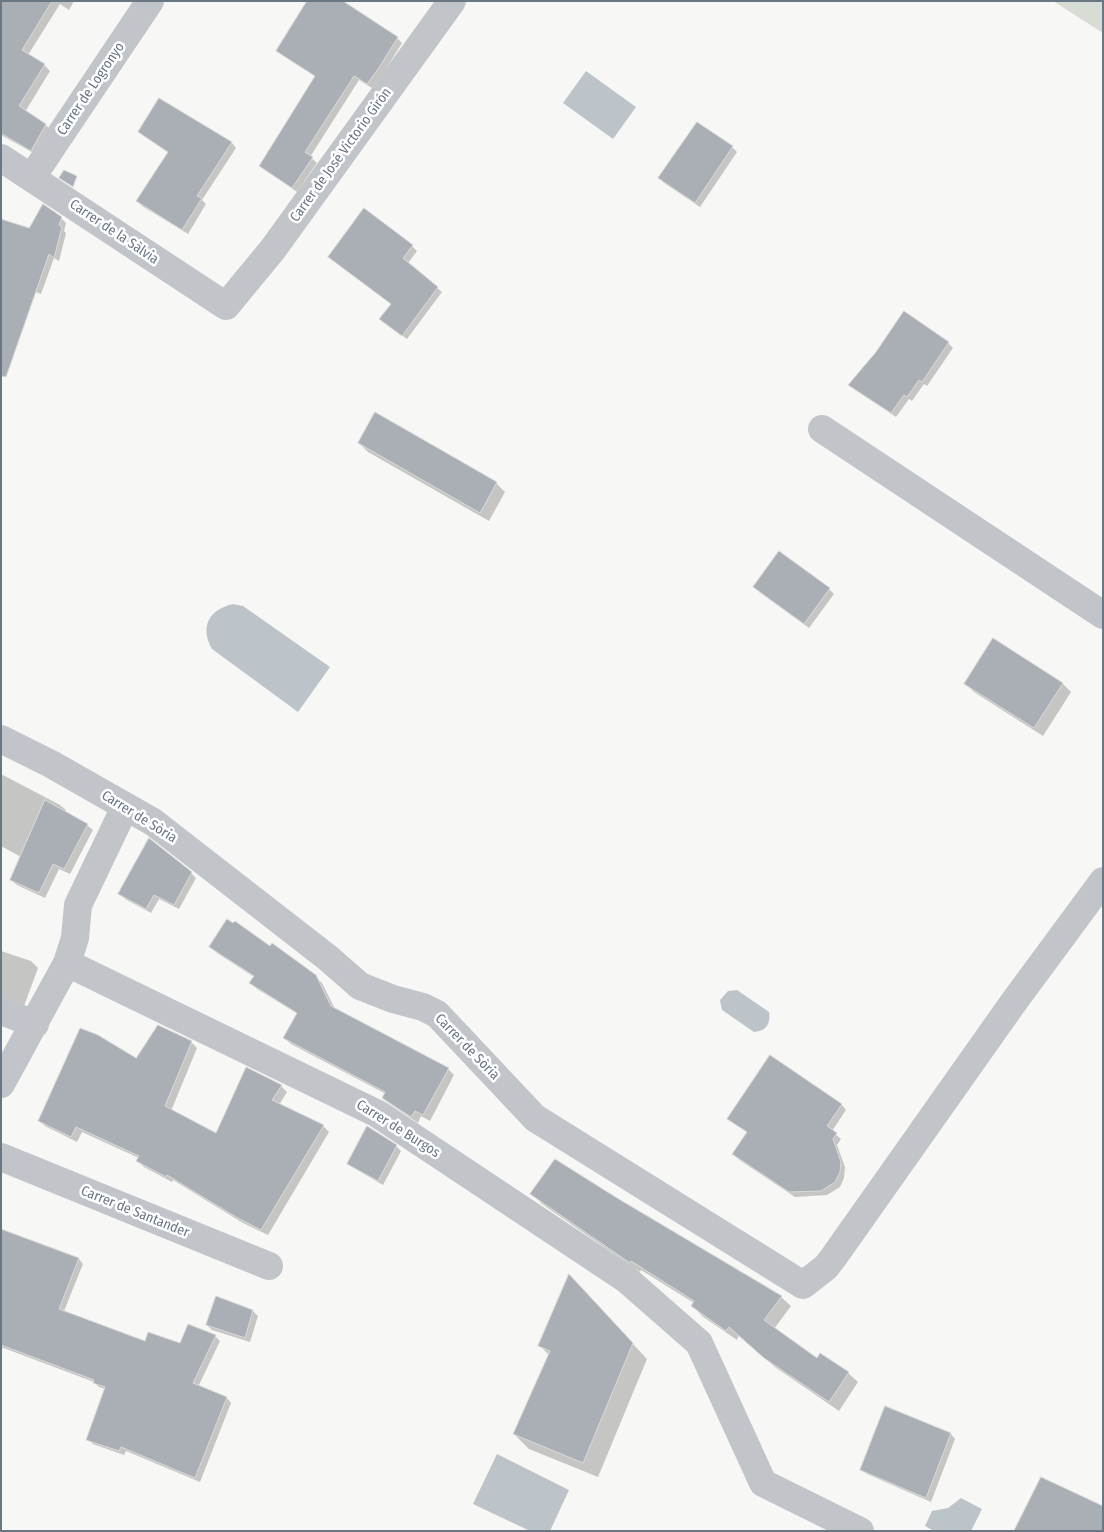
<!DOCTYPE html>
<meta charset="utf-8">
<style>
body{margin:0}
#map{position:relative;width:1104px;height:1532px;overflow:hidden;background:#f7f7f5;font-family:"Fira Sans Condensed",sans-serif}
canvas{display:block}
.frame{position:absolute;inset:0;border:2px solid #697684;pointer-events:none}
</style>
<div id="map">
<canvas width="1104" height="1532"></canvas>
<div class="frame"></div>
</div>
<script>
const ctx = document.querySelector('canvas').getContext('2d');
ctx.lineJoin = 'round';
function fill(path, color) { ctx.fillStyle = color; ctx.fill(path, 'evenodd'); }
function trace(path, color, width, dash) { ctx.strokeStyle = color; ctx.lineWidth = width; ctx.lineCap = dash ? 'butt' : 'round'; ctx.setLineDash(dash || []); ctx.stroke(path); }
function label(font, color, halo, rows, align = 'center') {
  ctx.font = font + ' "Fira Sans Condensed",sans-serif'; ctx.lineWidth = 5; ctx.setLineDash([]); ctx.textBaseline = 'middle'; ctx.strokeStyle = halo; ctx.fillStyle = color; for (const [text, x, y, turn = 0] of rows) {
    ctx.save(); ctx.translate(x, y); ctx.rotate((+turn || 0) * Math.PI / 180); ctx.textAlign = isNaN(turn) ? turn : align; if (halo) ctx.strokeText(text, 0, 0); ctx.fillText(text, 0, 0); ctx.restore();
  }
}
const green = new Path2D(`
 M 1053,1 L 1103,1 L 1103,33 Z`);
const water = new Path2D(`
 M 586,71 L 636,107 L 613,139 L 563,103 Z
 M 233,604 L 243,606 L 330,667 L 298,712 L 212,649 C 200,627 208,610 233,604 Z
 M 737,990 L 769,1012 C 771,1024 766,1031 754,1032 L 722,1010 L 720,1000 L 728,991 Z
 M 497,1454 L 569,1490 L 550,1531 L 530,1531 L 473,1504 Z
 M 961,1498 L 982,1509 L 971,1531 L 934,1531 L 925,1526 L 932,1511 L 948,1508 Z`);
const shadow = new Path2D(`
 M 1,1 L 74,1 L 69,10 L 60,4 L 28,55 L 44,65 L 50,71 L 25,112 L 46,125 L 51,131 L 37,155 L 1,135 Z
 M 397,38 L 402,43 L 383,74 L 372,88 L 359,80 L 310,157 L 317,163 L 297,192 L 266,170 L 316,77 L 282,55 L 277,51 Z
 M 159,100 L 232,143 L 236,148 L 202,200 L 206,204 L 188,234 L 142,206 L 138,201 L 169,153 L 145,137 L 140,132 Z
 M 732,147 L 737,152 L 700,207 L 664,183 L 660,178 Z
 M 61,218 L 66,223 L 64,231 L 66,233 L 59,261 L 54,258 L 41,294 L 1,280 L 29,230 Z
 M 412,246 L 417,251 L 408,263 L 442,292 L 407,339 L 386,324 L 392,304 L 329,257 Z
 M 948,343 L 953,348 L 927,386 L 924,384 L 912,401 L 909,399 L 896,417 L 855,390 L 850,385 Z
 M 359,443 L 496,483 L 505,492 L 489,521 L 368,452 Z
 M 829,589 L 834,594 L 809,628 L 759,592 Z
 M 994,640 L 1063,684 L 1071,692 L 1043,736 L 974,692 L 966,684 Z
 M 1,774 L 60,805 L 66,810 L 65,813 L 87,825 L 93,830 L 70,874 L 59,869 L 45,898 L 17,885 L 11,880 L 21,857 L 1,846 Z
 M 191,873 L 196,878 L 179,909 L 159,899 L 151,913 L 125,899 L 120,894 Z
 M 211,946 L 315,976 L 322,983 L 335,1009 L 448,1069 L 454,1075 L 430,1121 L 421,1116 L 418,1123 L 390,1104 L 383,1098 L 386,1094 L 291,1044 L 284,1038 L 298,1014 L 257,989 L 251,983 L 254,977 L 217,953 Z
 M 1,951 L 31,961 L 38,968 L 24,1006 L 1,1004 Z
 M 191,1042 L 197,1048 L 171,1111 L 217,1135 L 281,1086 L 287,1092 L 279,1105 L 323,1126 L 329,1132 L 268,1235 L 243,1223 L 173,1180 L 172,1182 L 144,1167 L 138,1161 L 139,1158 L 82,1132 L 77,1142 L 45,1126 L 39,1120 L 136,1060 Z
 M 770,1057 L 842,1105 L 846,1110 L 832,1131 L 841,1139 L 837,1145 L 845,1167 L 844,1178 L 840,1187 L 827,1195 L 795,1197 L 738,1159 L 734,1154 L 748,1133 Z
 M 396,1146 L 401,1151 L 383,1185 L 354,1168 L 349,1163 Z
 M 532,1194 L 616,1199 L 781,1297 L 791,1306 L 774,1329 L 817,1359 L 848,1373 L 858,1382 L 839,1411 L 775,1367 L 739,1335 L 737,1340 L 702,1316 L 693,1306 L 694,1303 L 641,1270 L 640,1272 L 542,1204 Z
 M 1,1230 L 79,1259 L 83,1264 L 64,1311 L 146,1342 L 181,1345 L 215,1336 L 220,1341 L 198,1387 L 227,1398 L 231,1403 L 200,1482 L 126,1451 L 124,1455 L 93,1444 L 88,1439 L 105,1389 L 99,1387 L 94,1382 L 1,1347 Z
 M 570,1276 L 647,1359 L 598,1477 L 529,1449 L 514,1434 L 549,1355 L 540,1346 Z
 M 217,1298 L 253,1311 L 258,1316 L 250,1342 L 212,1330 L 207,1325 Z
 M 951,1434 L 955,1439 L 931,1502 L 867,1474 L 862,1469 Z`);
const building = new Path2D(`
 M 1,1 L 52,1 L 22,50 L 45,64 L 19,106 L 46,124 L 31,151 L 2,134 L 1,135 Z
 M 307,1 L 343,1 L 398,37 L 378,69 L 367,84 L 354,76 L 305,152 L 313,157 L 292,188 L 259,166 L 315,76 L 276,51 Z
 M 159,98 L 232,142 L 197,196 L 202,198 L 182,230 L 136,201 L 168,152 L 138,132 Z
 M 697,122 L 733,146 L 695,203 L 658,178 Z
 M 64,170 L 77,176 L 73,187 L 59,178 Z
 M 43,204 L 62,217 L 59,225 L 62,227 L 54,258 L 49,254 L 6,377 L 1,376 L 1,219 L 29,228 Z
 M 364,208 L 413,245 L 403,258 L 438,287 L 402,336 L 379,319 L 391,304 L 328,257 Z
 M 904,311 L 949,342 L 922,382 L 919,380 L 907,397 L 904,395 L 891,413 L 848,385 L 876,352 Z
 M 375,412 L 497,482 L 480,513 L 358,443 Z
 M 779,551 L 830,588 L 804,624 L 753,587 Z
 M 993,638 L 1063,683 L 1034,728 L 964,684 Z
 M 45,800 L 88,824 L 64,869 L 53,864 L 39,893 L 10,880 Z
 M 149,838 L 192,872 L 174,905 L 154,895 L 146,909 L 118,894 Z
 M 227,919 L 233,923 L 235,921 L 270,946 L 272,943 L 316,975 L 331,1006 L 449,1068 L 423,1115 L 415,1111 L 411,1117 L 382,1098 L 385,1092 L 283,1038 L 297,1013 L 249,983 L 254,976 L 209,947 Z
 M 158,1025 L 192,1041 L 165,1106 L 216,1133 L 246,1067 L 282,1085 L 272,1100 L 324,1125 L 261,1230 L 236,1217 L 167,1175 L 166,1177 L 136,1161 L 139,1156 L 76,1127 L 71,1137 L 38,1121 L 80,1028 L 98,1035 L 136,1058 Z
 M 770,1055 L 842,1104 L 827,1126 L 837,1133 L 833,1139 L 841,1162 L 840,1172 L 835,1182 L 821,1191 L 789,1192 L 732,1154 L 747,1132 L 727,1119 Z
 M 367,1126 L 397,1145 L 378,1181 L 347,1164 Z
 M 555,1159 L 617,1198 L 782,1296 L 764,1320 L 817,1358 L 820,1353 L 849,1372 L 829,1402 L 764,1358 L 729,1327 L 726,1331 L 691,1306 L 694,1301 L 631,1261 L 630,1263 L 530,1194 Z
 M 1,1229 L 79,1258 L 59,1309 L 145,1341 L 148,1332 L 180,1343 L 188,1324 L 216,1335 L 193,1383 L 227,1397 L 195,1478 L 121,1447 L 119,1451 L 86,1440 L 105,1387 L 93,1383 L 94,1380 L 1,1345 Z
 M 569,1274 L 633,1343 L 583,1463 L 513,1434 L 550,1351 L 538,1346 Z
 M 216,1296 L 253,1310 L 245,1338 L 206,1325 Z
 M 885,1406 L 951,1433 L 926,1498 L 860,1470 Z
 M 1041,1477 L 1103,1506 L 1103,1531 L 1014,1531 Z`);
const minor = new Path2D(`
 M 1,158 L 226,306 L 273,249 L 452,1
 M 32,177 L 150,1
 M 822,429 L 1103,615
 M 1,739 L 51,764 L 153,822 L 328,958 L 360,986 L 393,999 L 423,1007 L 437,1014 L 535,1118 L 803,1285 L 826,1267 L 833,1258 L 1013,1003 L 1103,881
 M 67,963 L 378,1114 L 626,1279 L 699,1343 L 763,1483 L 860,1531
 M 1,1011 L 35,1024
 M 1,1084 L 67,963 L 75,938 L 78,905 L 125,807
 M 1,1157 L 269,1266`);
const streetNames = [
 ["Carrer de Logronyo",91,89,-56],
 ["Carrer de José Victorio Girón",341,155,-54],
 ["Carrer de la Sàlvia",114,232,34],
 ["Carrer de Sòria",139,817,32],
 ["Carrer de Sòria",467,1047,46],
 ["Carrer de Burgos",398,1129,32],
 ["Carrer de Santander",135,1212,22]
];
fill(green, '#d7dcd4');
fill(water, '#bcc4ca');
fill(shadow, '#0003');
fill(building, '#a9afb5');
trace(building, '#d9d9d7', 1);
trace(minor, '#c1c4c8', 28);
label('14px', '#697684', '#fff', streetNames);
</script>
